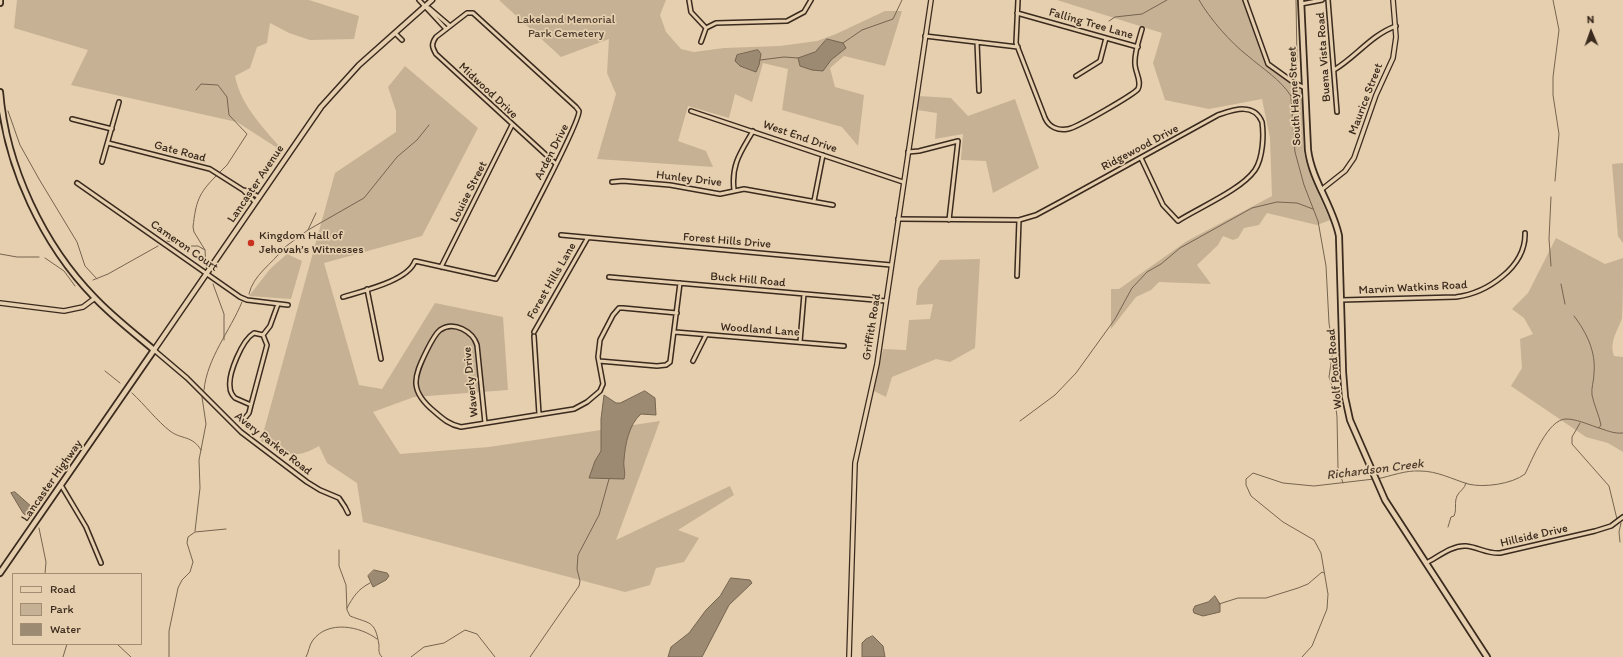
<!DOCTYPE html>
<meta charset="utf-8">
<style>
body{margin:0}
#map{position:relative;width:1623px;height:657px;overflow:hidden;background:#e5cfae;font-family:Itim,sans-serif}
canvas{display:block}
.legend{position:absolute;left:12px;top:573px;width:130px;height:72px;box-sizing:border-box;background:#e5cfae;border:1px solid #a18d74;margin:0;padding:5px 7px;list-style:none;font-size:12px;color:#3b2a1e}
.legend li{display:flex;align-items:center;gap:8px;height:20px}
.legend b{width:20px;border:1px solid #a18d74}
.north{position:absolute;left:1571px;top:12px;width:40px;height:40px;-webkit-text-stroke:3px #e5cfae;paint-order:stroke;rotate:358deg;font-size:11px;font-weight:700;line-height:16px;text-align:center;color:#3b2a1e}
.north::after{content:'';display:block;margin:auto;width:14px;height:18px;background:#3b2a1e;clip-path:polygon(50% 0,100% 100%,50% 72%,0 100%)}
</style>
<div id="map">
<canvas width="1623" height="657"></canvas>
<ul class="legend">
<li><b style="height:5px;background:#e5cfae"></b>Road</li>
<li><b style="height:11px;background:#c6b194"></b>Park</li>
<li><b style="height:11px;background:#9d8a72"></b>Water</li>
</ul>
<div class="north">N</div>
</div>
<script>
const ctx = document.querySelector('canvas').getContext('2d');
ctx.lineJoin = 'round';
function fill(path, color) { ctx.fillStyle = color; ctx.fill(path, 'evenodd'); }
function trace(path, color, width, dash) { ctx.strokeStyle = color; ctx.lineWidth = width; ctx.lineCap = dash ? 'butt' : 'round'; ctx.setLineDash(dash || []); ctx.stroke(path); }
function label(font, color, halo, rows, align = 'center') {
  ctx.font = font + ' Itim,sans-serif'; ctx.lineWidth = 3.5; ctx.setLineDash([]); ctx.textBaseline = 'middle'; ctx.strokeStyle = halo; ctx.fillStyle = color; for (const [text, x, y, turn = 0] of rows) {
    ctx.save(); ctx.translate(x, y); ctx.rotate((+turn || 0) * Math.PI / 180); ctx.textAlign = isNaN(turn) ? turn : align; if (halo) ctx.strokeText(text, 0, 0); ctx.fillText(text, 0, 0); ctx.restore();
  }
}
const green = new Path2D(`
 M 17,0 L 309,0 L 359,16 L 354,39 L 310,40 L 289,33 L 270,23 L 267,43 L 257,47 L 250,68 L 235,76 C 241,107 266,130 285,153 L 237,122 L 71,85 L 88,50 L 14,28 Z
 M 499,0 L 666,0 L 660,15 L 666,32 L 681,49 L 694,52 L 724,48 L 780,46 L 817,41 L 836,34 L 885,11 L 902,11 L 885,66 L 844,56 L 830,68 L 835,87 L 864,95 L 858,146 L 842,127 L 782,110 L 788,69 L 763,63 L 752,102 L 735,94 L 729,118 L 688,106 L 678,141 L 706,151 L 713,167 L 597,159 L 616,94 L 607,73 L 609,39 L 561,57 Z
 M 1057,0 L 1242,0 L 1265,65 L 1302,91 L 1304,154 L 1312,180 L 1330,220 L 1317,225 L 1267,213 L 1259,225 L 1244,228 L 1238,238 L 1233,240 L 1223,236 L 1218,245 L 1197,265 L 1211,284 L 1159,282 L 1151,290 L 1136,297 L 1111,329 L 1111,289 L 1119,289 L 1187,241 L 1272,196 L 1270,138 L 1262,99 L 1209,109 L 1165,100 L 1153,63 L 1162,33 Z
 M 405,66 L 478,128 L 422,236 L 324,263 L 359,385 L 382,389 L 435,303 L 503,317 L 508,390 L 414,397 L 373,412 L 400,454 L 489,447 L 660,421 L 616,540 L 730,486 L 734,495 L 678,530 L 699,538 L 684,562 L 656,568 L 650,585 L 625,592 L 363,522 L 357,483 L 327,463 L 319,446 C 293,461 286,453 261,441 L 335,173 L 396,132 L 396,111 L 388,87 Z
 M 918,96 L 951,98 L 968,116 L 1015,99 L 1039,168 L 993,193 L 986,161 L 961,160 L 963,134 L 935,139 L 937,113 L 917,110 Z
 M 1623,163 L 1623,243 L 1618,236 L 1612,164 Z
 M 1556,238 L 1605,264 L 1623,258 C 1623,272 1623,306 1622,318 C 1618,331 1609,341 1614,356 L 1623,357 L 1623,452 L 1608,443 L 1586,437 L 1511,386 L 1522,368 L 1520,339 L 1533,334 L 1524,318 L 1512,309 L 1528,293 Z
 M 287,254 L 302,261 L 291,299 L 249,296 L 270,269 Z
 M 980,259 L 975,348 L 950,362 L 936,359 L 892,377 L 886,397 L 874,391 L 883,349 L 906,350 L 909,320 L 930,319 L 933,304 L 916,305 L 918,288 L 940,260 Z`);
const water = new Path2D(`
 M 827,39 L 843,43 L 846,48 L 831,60 L 823,71 L 812,70 L 800,66 L 798,58 L 815,52 Z
 M 758,50 L 761,54 L 759,65 L 756,72 L 740,66 L 735,61 L 737,55 Z
 M 645,391 L 655,398 L 656,415 L 641,414 C 629,424 625,445 624,460 C 623,467 626,472 624,479 L 589,478 L 595,461 L 601,451 L 601,419 L 604,395 L 616,403 L 620,403 Z
 M 15,492 L 33,508 L 30,512 L 25,515 L 23,513 L 11,493 Z
 M 374,570 L 387,573 L 389,576 L 386,580 L 373,587 L 368,576 Z
 M 731,578 L 750,580 L 752,583 L 729,605 L 702,657 L 668,657 L 671,647 L 689,633 L 706,610 L 720,596 Z
 M 1215,596 L 1220,604 L 1220,612 L 1203,616 L 1194,613 L 1193,610 L 1195,606 L 1208,602 Z
 M 873,636 L 883,646 L 885,657 L 862,657 L 862,643 L 866,639 Z`);
const stream = new Path2D(`
 M 1199,0 C 1210,19 1231,43 1248,56 C 1263,69 1280,79 1291,96
 M 1553,0 L 1559,30 L 1553,77 L 1553,95 L 1559,134 L 1555,181
 M 1109,21 L 1115,17 L 1142,14 L 1167,0
 M 843,43 L 862,30 L 893,19 L 902,0
 M 760,60 L 784,57 L 798,58
 M 1294,77 L 1297,59 L 1296,0
 M 1292,87 L 1291,98 L 1295,152 L 1304,185 L 1318,221 L 1326,266 L 1329,323 L 1333,350 L 1329,377 L 1334,392 L 1337,417 L 1338,468 L 1343,483
 M 196,90 L 201,84 L 218,85 L 227,97 L 229,115 L 247,134 L 227,165 L 220,172
 M 8,111 L 20,145 L 39,179 L 77,242 L 85,266 L 97,279
 M 1551,197 L 1549,239 L 1551,266
 M 308,230 L 316,213
 M 167,241 L 179,244
 M 181,246 L 187,250 L 191,246 L 198,246 L 205,250
 M 285,247 L 308,230 L 364,198 L 397,157 L 417,140 L 429,125
 M 0,254 L 17,257 L 39,257
 M 45,258 L 64,271 L 75,286
 M 206,267 L 205,250 L 194,232 L 193,227 C 196,202 198,194 216,176
 M 93,280 L 108,274 L 158,246
 M 213,284 L 224,314 L 224,340
 M 1561,284 L 1565,304
 M 249,294 C 253,275 272,264 283,249
 M 1574,316 C 1587,333 1596,352 1594,373 C 1594,381 1591,388 1592,395 C 1594,405 1599,415 1601,425 L 1599,428
 M 105,371 L 120,383
 M 204,390 C 207,358 230,331 242,302
 M 132,393 C 145,405 157,421 170,431 C 182,440 192,435 201,450
 M 1020,421 L 1055,395 L 1076,373 L 1115,319 L 1132,288 L 1147,272 L 1161,264 L 1180,248 L 1252,208 L 1277,202 L 1297,203 L 1313,209
 M 1580,423 L 1572,437 L 1572,444 L 1609,486 L 1617,519
 M 1377,479 C 1391,476 1406,470 1420,471 C 1437,471 1452,479 1468,484 C 1484,488 1512,484 1525,474 C 1532,460 1548,419 1566,419 C 1576,419 1587,424 1596,427 C 1606,430 1613,434 1623,433
 M 1448,527 L 1451,517 L 1454,516 C 1457,509 1454,503 1457,496 C 1459,491 1465,489 1466,483
 M 39,528 L 46,562 L 45,574
 M 195,531 L 200,488 L 199,460 L 206,424 L 202,397
 M 1620,542 L 1619,532 L 1621,523
 M 339,550 L 339,566 L 346,585 L 347,610 L 350,616 C 370,624 375,620 379,645 C 379,650 378,653 382,657
 M 1219,604 L 1238,598 L 1266,598 L 1298,588 L 1308,584 L 1322,572 L 1324,573
 M 347,608 C 353,597 358,589 370,583
 M 117,644 L 131,657
 M 63,657 L 67,644
 M 169,657 L 169,631 L 178,588 L 182,580 L 190,572 L 193,562 L 187,543 L 188,537 L 195,532 L 226,529
 M 306,657 C 309,652 309,645 313,640 C 328,620 360,626 377,639
 M 411,657 L 424,647 L 444,643 L 465,630 L 477,634 L 495,657
 M 530,657 L 579,586 L 580,581 L 577,569 L 578,555 L 599,515 L 609,479
 M 1302,657 L 1312,646 L 1327,609 L 1328,594 L 1321,553 L 1314,540 L 1283,522 L 1251,496 L 1246,485 L 1246,479 L 1253,473 L 1283,483 L 1314,486 L 1374,479`);
const minor = new Path2D(`
 M 419,0 L 446,29
 M 689,0 L 691,12 L 706,28
 M 1018,0 L 1016,43 L 1045,118 C 1049,127 1058,131 1068,129 C 1076,128 1133,95 1138,89 C 1142,81 1135,72 1135,64 C 1134,53 1139,40 1142,29
 M 1245,0 L 1268,64 L 1293,82 L 1305,88
 M 1328,0 L 1337,112
 M 1301,4 L 1322,0
 M 425,6 L 429,8 L 450,26
 M 1017,13 L 1138,47
 M 395,33 L 402,40
 M 925,36 L 1018,47
 M 701,42 L 706,28 L 716,23 L 787,21 L 804,12 L 811,0
 M 977,42 L 979,91
 M 1334,70 C 1356,57 1371,35 1396,26
 M 1076,76 L 1100,61 L 1106,38
 M 691,111 L 903,182
 M 72,119 L 112,129
 M 108,143 L 210,169 L 243,190 L 248,191 L 259,197
 M 908,152 L 919,151 L 958,141 L 949,220
 M 102,162 L 119,102
 M 612,182 L 623,181 L 670,185 L 720,194 L 744,189 L 833,205
 M 77,183 L 240,297 L 247,300 L 288,305
 M 243,190 L 255,202
 M 734,190 C 731,164 741,152 753,131
 M 814,201 L 823,155
 M 898,219 L 1019,220 L 1036,215 L 1062,201 L 1218,115 C 1233,110 1254,102 1262,122 C 1264,135 1263,158 1255,170 C 1241,190 1200,207 1178,221 L 1163,205 L 1141,158
 M 561,235 L 891,265
 M 441,267 L 512,125
 M 1017,276 L 1019,220
 M 609,277 L 886,301
 M 367,289 L 381,359
 M 343,297 C 362,291 408,281 415,261 L 496,279 C 507,260 580,123 579,111 L 576,107 L 473,13 L 467,13 L 436,37 C 431,44 432,47 436,54 L 556,164
 M 1341,300 L 1456,297 C 1487,293 1526,267 1525,233
 M 534,332 L 587,239
 M 675,332 L 844,346
 M 254,333 L 263,335 L 267,345 L 251,405 L 235,398 C 232,395 230,391 230,387 C 228,374 242,340 254,333 Z
 M 263,335 L 270,326 L 278,304
 M 534,336 L 539,414
 M 800,342 L 804,294
 M 154,350 L 187,378 L 241,432 L 307,482 L 320,490 L 339,498 L 345,507 L 348,513
 M 599,361 L 657,366 L 666,365 L 670,362 L 680,283
 M 693,361 L 706,335
 M 245,418 L 249,413 L 251,405
 M 485,423 L 477,345 C 473,332 454,320 440,330 C 435,334 430,344 427,350 C 413,378 409,391 435,412 C 443,419 450,425 461,427 L 574,409 L 587,402 L 600,391 L 603,384 L 598,357 L 600,340 L 613,315 L 619,308 L 623,308 L 677,313
 M 61,485 L 86,527 L 101,563
 M 1426,563 C 1438,557 1452,545 1466,546 C 1478,547 1487,554 1500,553 L 1595,531 L 1611,526 L 1623,517`);
const tertiary = new Path2D(`
 M 1321,190 L 1345,171 L 1354,158 L 1376,95 L 1393,58 L 1396,37 L 1393,0
 M 0,303 L 64,311 L 83,307 L 95,298
 M 849,657 L 855,463 L 877,364 L 931,0`);
const secondary = new Path2D(`
 M 154,350 L 321,107 L 359,65 L 432,0`);
const primary = new Path2D(`
 M 1301,0 L 1308,150 C 1312,181 1333,206 1339,236 L 1343,372 L 1345,397 L 1350,420 L 1385,500 L 1487,657
 M 0,3 L 0,0
 M 0,92 C 6,166 43,245 95,298 C 113,317 134,333 154,350 L 0,573`);
const markers = [
 [251,243,4,"#c8321e"]
];
const parkNames = [
 ["Lakeland Memorial",566,20],
 ["Park Cemetery",566,34]
];
const streetNames = [
 ["Falling Tree Lane",1091,24,16],
 ["Buena Vista Road",1324,57,-94],
 ["Midwood Drive",488,91,43],
 ["South Hayne Street",1295,96,-93],
 ["Maurice Street",1366,99,-69],
 ["West End Drive",800,137,19],
 ["Ridgewood Drive",1140,148,-28],
 ["Gate Road",180,152,15],
 ["Arden Drive",552,152,-63],
 ["Hunley Drive",689,179,7],
 ["Lancaster Avenue",256,184,-56],
 ["Louise Street",469,192,-63],
 ["Forest Hills Drive",727,241,5],
 ["Cameron Court",184,246,35],
 ["Buck Hill Road",748,280,5],
 ["Forest Hills Lane",552,281,-60],
 ["Marvin Watkins Road",1413,288,-3],
 ["Griffith Road",872,327,-81],
 ["Woodland Lane",760,330,4],
 ["Wolf Pond Road",1335,369,-95],
 ["Waverly Drive",471,382,-96],
 ["Avery Parker Road",273,444,38],
 ["Lancaster Highway",52,481,-55],
 ["Hillside Drive",1534,536,-13]
];
const poiNames = [
 ["Kingdom Hall of",259,236],
 ["Jehovah’s Witnesses",259,250]
];
const waterNames = [
 ["Richardson Creek",1375,470,-7]
];
fill(green, '#c6b194');
fill(water, '#9d8a72');
trace(water, '#766450', 1);
trace(stream, '#766450', 1);
trace(minor, '#3b2a1e', 6);
trace(tertiary, '#3b2a1e', 6);
trace(secondary, '#3b2a1e', 7);
trace(primary, '#3b2a1e', 8);
trace(minor, '#e5cfae', 3);
trace(tertiary, '#e5cfae', 3.5);
trace(secondary, '#e5cfae', 4);
trace(primary, '#e5cfae', 4.5);
for (const [x, y, r, color] of markers) { const dot = new Path2D(); dot.arc(x, y, r, 0, 2 * Math.PI); ctx.fillStyle = color; ctx.fill(dot); trace(dot, '#e5cfae', 1.5); }
label('12px', '#503e30', '#e5cfae', parkNames);
label('12px', '#3b2a1e', '#e5cfae', streetNames);
label('12px', '#3b2a1e', '#e5cfae', poiNames, 'left');
label('italic 13px', '#4f3d2f', '#e5cfae', waterNames);
</script>
